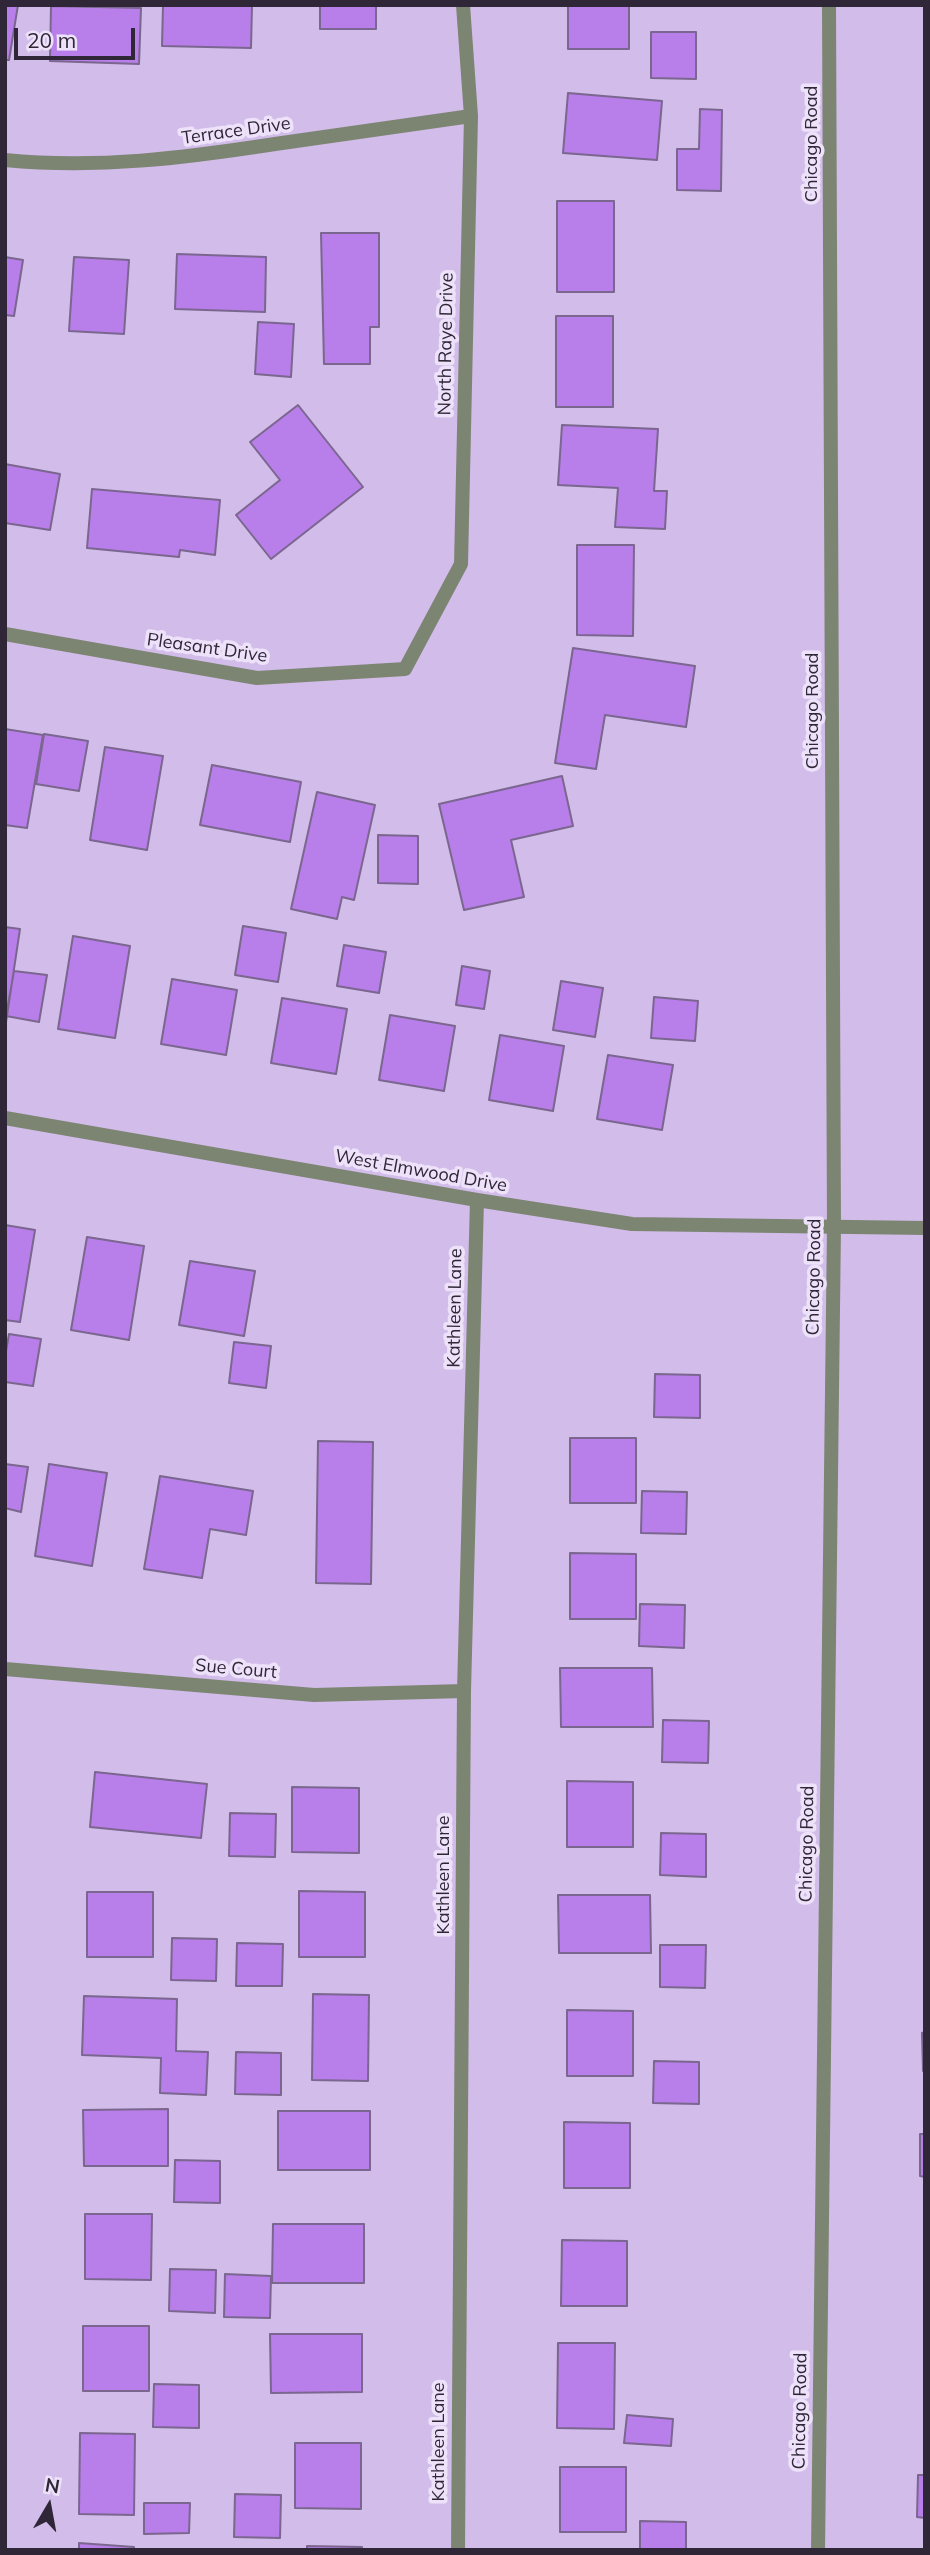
<!DOCTYPE html>
<style>
body{margin:0}
#map{position:relative;width:930px;height:2555px;overflow:hidden;background:#d2bce9;font-family:Mulish,sans-serif}
canvas{display:block}
.frame{position:absolute;inset:0;border:7px solid #2f2638;pointer-events:none}
.north{position:absolute;left:14px;top:2471px;width:70px;height:70px;-webkit-text-stroke:5px #ede2f9;paint-order:stroke;rotate:10deg;font-size:19px;font-weight:700;line-height:28px;text-align:center;color:#2f2638}
.north::after{content:'';display:block;margin:auto;width:24px;height:32px;background:#2f2638;clip-path:polygon(50% 0,100% 100%,50% 72%,0 100%)}
.scale{position:absolute;left:14px;top:28px;width:121px;height:32px;box-sizing:border-box;border:4px solid #2f2638;border-top:0;padding-left:9px;font-size:21px;line-height:24px;white-space:nowrap;color:#2f2638;-webkit-text-stroke:5px #ede2f9;paint-order:stroke}
</style>
<div id="map">
<canvas width="930" height="2555"></canvas>
<div class="frame"></div>
<div class="north">N</div>
<div class="scale">20 m</div>
</div>
<script>
const ctx = document.querySelector('canvas').getContext('2d');
ctx.lineJoin = 'round';
function fill(path, color) { ctx.fillStyle = color; ctx.fill(path, 'evenodd'); }
function trace(path, color, width, dash) { ctx.strokeStyle = color; ctx.lineWidth = width; ctx.lineCap = dash ? 'butt' : 'round'; ctx.setLineDash(dash || []); ctx.stroke(path); }
function label(font, color, halo, rows, align = 'center') {
  ctx.font = font + ' Mulish,sans-serif'; ctx.lineWidth = 7; ctx.setLineDash([]); ctx.textBaseline = 'middle'; ctx.strokeStyle = halo; ctx.fillStyle = color; for (const [text, x, y, turn = 0] of rows) {
    ctx.save(); ctx.translate(x, y); ctx.rotate((+turn || 0) * Math.PI / 180); ctx.textAlign = isNaN(turn) ? turn : align; if (halo) ctx.strokeText(text, 0, 0); ctx.fillText(text, 0, 0); ctx.restore();
  }
}
const building = new Path2D(`
 M 5,5 L 18,5 L 9,60 L 5,60 Z
 M 163,5 L 252,5 L 251,48 L 162,46 Z
 M 320,5 L 376,5 L 376,29 L 320,29 Z
 M 568,5 L 629,5 L 629,49 L 568,49 Z
 M 51,6 L 141,8 L 139,64 L 50,61 Z
 M 651,32 L 696,32 L 696,79 L 651,78 Z
 M 568,93 L 662,101 L 657,160 L 563,153 Z
 M 700,109 L 722,110 L 721,191 L 677,190 L 677,149 L 699,149 Z
 M 557,201 L 614,201 L 614,292 L 557,292 Z
 M 321,233 L 379,233 L 379,327 L 370,327 L 370,364 L 324,364 Z
 M 177,254 L 266,257 L 265,312 L 175,309 Z
 M 5,257 L 23,260 L 14,316 L 5,315 Z
 M 74,257 L 129,260 L 124,334 L 69,331 Z
 M 556,316 L 613,316 L 613,407 L 556,407 Z
 M 258,322 L 294,324 L 291,377 L 255,374 Z
 M 298,405 L 363,487 L 271,559 L 236,515 L 280,480 L 250,442 Z
 M 562,425 L 658,429 L 654,491 L 667,491 L 665,529 L 615,527 L 618,488 L 558,485 Z
 M 5,464 L 60,474 L 50,530 L 5,523 Z
 M 92,489 L 220,500 L 215,555 L 180,550 L 179,557 L 87,548 Z
 M 577,545 L 634,545 L 633,636 L 577,635 Z
 M 573,648 L 695,666 L 686,727 L 605,715 L 596,769 L 555,763 Z
 M 5,729 L 43,735 L 27,828 L 5,825 Z
 M 44,734 L 88,741 L 79,791 L 36,784 Z
 M 105,747 L 163,756 L 147,850 L 90,840 Z
 M 212,765 L 301,782 L 290,842 L 200,825 Z
 M 562,776 L 573,826 L 511,840 L 524,897 L 464,910 L 439,804 Z
 M 317,792 L 375,805 L 354,900 L 342,897 L 337,919 L 291,909 Z
 M 378,835 L 418,836 L 418,884 L 378,883 Z
 M 243,926 L 286,933 L 278,982 L 235,975 Z
 M 5,927 L 20,929 L 6,1022 L 5,1022 Z
 M 73,936 L 130,946 L 115,1038 L 58,1029 Z
 M 344,945 L 386,952 L 379,993 L 337,986 Z
 M 462,966 L 490,971 L 484,1009 L 456,1005 Z
 M 14,971 L 47,975 L 39,1022 L 6,1016 Z
 M 172,979 L 237,990 L 226,1055 L 161,1044 Z
 M 561,981 L 603,988 L 595,1037 L 553,1030 Z
 M 654,997 L 698,1001 L 695,1041 L 651,1038 Z
 M 282,998 L 347,1009 L 336,1074 L 271,1063 Z
 M 390,1015 L 455,1026 L 444,1091 L 379,1080 Z
 M 500,1035 L 564,1046 L 553,1111 L 489,1100 Z
 M 608,1055 L 673,1065 L 662,1130 L 597,1119 Z
 M 5,1225 L 35,1230 L 20,1322 L 5,1320 Z
 M 87,1237 L 144,1246 L 129,1340 L 71,1330 Z
 M 190,1261 L 255,1271 L 244,1336 L 179,1325 Z
 M 9,1334 L 41,1339 L 33,1386 L 5,1382 L 5,1357 Z
 M 234,1342 L 271,1346 L 266,1388 L 229,1383 Z
 M 655,1374 L 700,1375 L 700,1418 L 654,1417 Z
 M 570,1438 L 636,1438 L 636,1503 L 570,1503 Z
 M 318,1441 L 373,1442 L 371,1584 L 316,1583 Z
 M 5,1464 L 28,1467 L 21,1512 L 5,1508 Z
 M 49,1464 L 107,1473 L 92,1566 L 35,1556 Z
 M 160,1476 L 253,1491 L 246,1535 L 210,1529 L 202,1578 L 144,1569 Z
 M 642,1491 L 687,1492 L 686,1534 L 641,1533 Z
 M 570,1553 L 636,1554 L 636,1619 L 570,1619 Z
 M 640,1604 L 685,1605 L 684,1648 L 639,1646 Z
 M 560,1668 L 652,1668 L 653,1727 L 561,1727 Z
 M 663,1720 L 709,1721 L 708,1763 L 662,1762 Z
 M 95,1772 L 207,1784 L 201,1838 L 90,1827 Z
 M 567,1781 L 633,1782 L 633,1847 L 567,1847 Z
 M 292,1787 L 359,1788 L 359,1853 L 292,1852 Z
 M 230,1813 L 276,1814 L 275,1857 L 229,1856 Z
 M 661,1833 L 706,1834 L 706,1877 L 660,1875 Z
 M 299,1891 L 365,1892 L 365,1957 L 299,1957 Z
 M 87,1892 L 153,1892 L 153,1957 L 87,1957 Z
 M 558,1895 L 650,1895 L 651,1953 L 559,1953 Z
 M 172,1938 L 217,1939 L 216,1981 L 171,1980 Z
 M 237,1943 L 283,1944 L 282,1986 L 236,1986 Z
 M 660,1945 L 706,1945 L 705,1988 L 660,1987 Z
 M 313,1994 L 369,1995 L 368,2081 L 312,2080 Z
 M 84,1996 L 177,1999 L 176,2051 L 208,2052 L 206,2095 L 160,2093 L 161,2058 L 82,2055 Z
 M 567,2010 L 633,2011 L 633,2076 L 567,2076 Z
 M 925,2032 L 925,2071 L 923,2071 L 922,2033 Z
 M 236,2052 L 281,2053 L 281,2095 L 235,2094 Z
 M 654,2061 L 699,2062 L 699,2104 L 653,2103 Z
 M 168,2109 L 168,2166 L 84,2166 L 83,2110 Z
 M 278,2111 L 370,2111 L 370,2170 L 278,2170 Z
 M 564,2122 L 630,2123 L 630,2188 L 564,2188 Z
 M 920,2134 L 925,2134 L 925,2177 L 920,2176 Z
 M 175,2160 L 220,2161 L 220,2203 L 174,2202 Z
 M 85,2214 L 152,2214 L 151,2280 L 85,2279 Z
 M 273,2224 L 364,2224 L 364,2283 L 272,2283 Z
 M 562,2240 L 627,2241 L 627,2306 L 561,2306 Z
 M 170,2269 L 216,2270 L 215,2313 L 169,2311 Z
 M 225,2274 L 271,2276 L 270,2318 L 224,2317 Z
 M 83,2326 L 149,2326 L 149,2391 L 83,2391 Z
 M 270,2334 L 362,2334 L 362,2392 L 271,2393 Z
 M 558,2343 L 615,2343 L 614,2429 L 557,2428 Z
 M 154,2384 L 199,2385 L 199,2428 L 153,2427 Z
 M 627,2415 L 673,2419 L 671,2446 L 624,2443 Z
 M 80,2433 L 135,2434 L 134,2515 L 79,2514 Z
 M 295,2443 L 361,2443 L 361,2509 L 295,2508 Z
 M 560,2467 L 626,2467 L 626,2532 L 560,2532 Z
 M 918,2475 L 925,2475 L 925,2518 L 917,2517 Z
 M 235,2494 L 281,2495 L 280,2538 L 234,2537 Z
 M 144,2503 L 190,2503 L 189,2533 L 144,2534 Z
 M 640,2521 L 686,2522 L 686,2550 L 640,2550 Z
 M 79,2543 L 134,2547 L 134,2550 L 79,2550 Z
 M 307,2546 L 362,2547 L 362,2550 L 307,2550 Z`);
const minor = new Path2D(`
 M 5,160 C 98,169 184,158 275,144 C 341,135 405,125 471,116
 M 5,634 L 257,678 L 405,669 L 461,564 L 471,116 L 463,5
 M 5,1118 L 477,1200 L 632,1224 L 925,1228
 M 5,1669 L 314,1695 L 464,1691
 M 458,2550 L 464,1691 L 477,1200`);
const tertiary = new Path2D(`
 M 818,2550 L 834,1226 L 829,5`);
const streetNames = [
 ["Terrace Drive",236,131,-8],
 ["Chicago Road",812,144,-90],
 ["North Raye Drive",446,344,-89],
 ["Pleasant Drive",207,648,8],
 ["Chicago Road",813,711,-90],
 ["West Elmwood Drive",421,1171,10],
 ["Chicago Road",814,1277,-89],
 ["Kathleen Lane",455,1308,-89],
 ["Sue Court",236,1669,5],
 ["Chicago Road",807,1844,-89],
 ["Kathleen Lane",444,1875,-90],
 ["Chicago Road",800,2411,-89],
 ["Kathleen Lane",439,2442,-90]
];
fill(building, '#b87fea');
trace(building, '#7a668e', 2);
trace(minor, '#7c8572', 14);
trace(tertiary, '#7c8572', 14);
label('18px', '#2f2638', '#ede2f9', streetNames);
</script>
